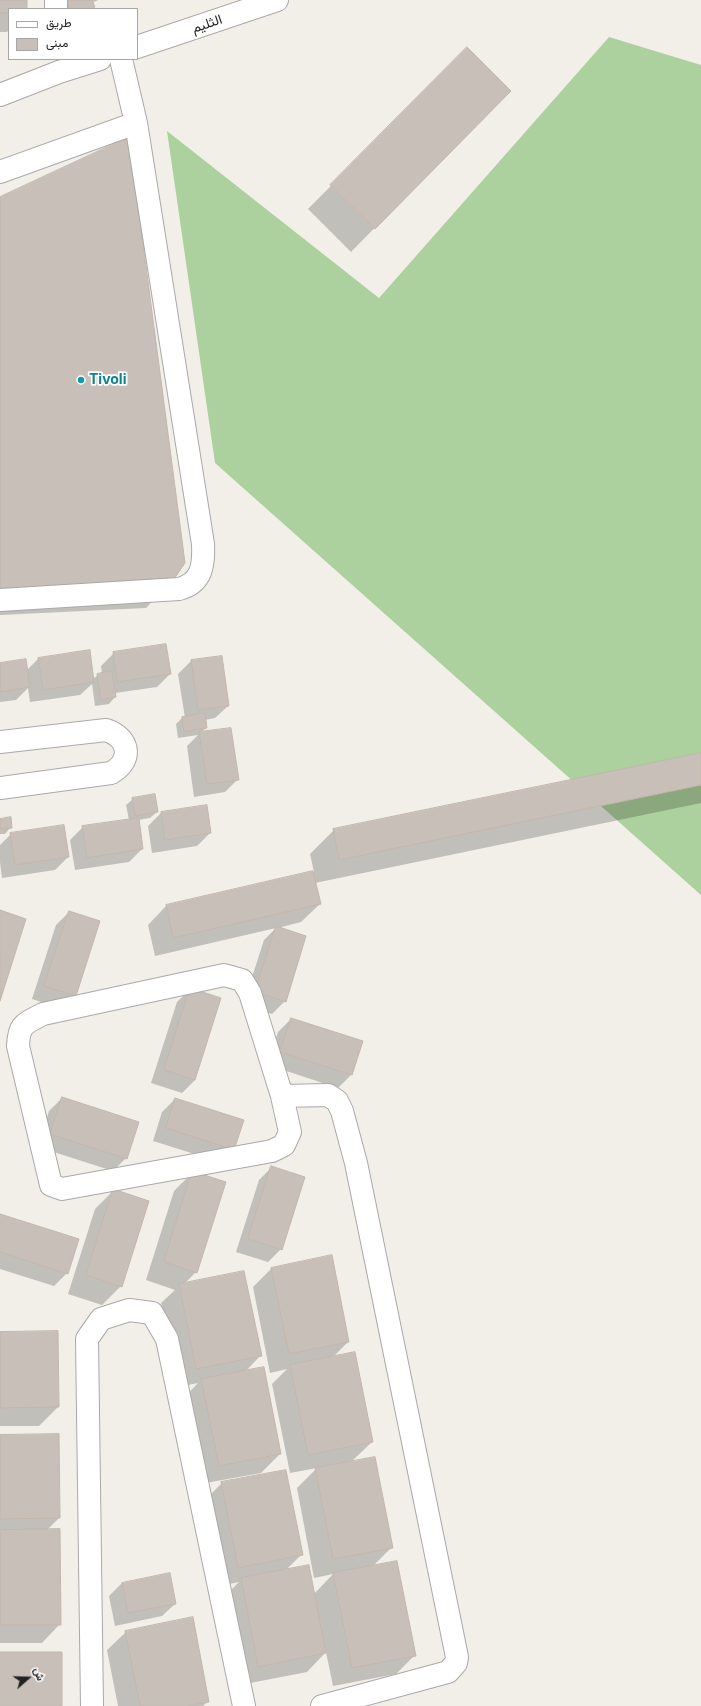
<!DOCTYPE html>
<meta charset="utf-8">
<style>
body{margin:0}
#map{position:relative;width:701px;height:1706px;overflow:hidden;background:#f2efe9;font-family:Inter,Vazirmatn,sans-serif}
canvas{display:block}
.legend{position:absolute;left:8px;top:8px;width:130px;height:52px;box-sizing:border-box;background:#fff;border:1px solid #a7a7a7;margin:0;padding:5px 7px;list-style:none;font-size:12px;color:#222}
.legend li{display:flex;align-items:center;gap:8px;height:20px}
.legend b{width:20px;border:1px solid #a7a7a7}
.north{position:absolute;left:8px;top:1658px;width:40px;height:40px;-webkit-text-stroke:3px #fff;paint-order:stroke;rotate:70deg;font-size:11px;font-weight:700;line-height:16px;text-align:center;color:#222}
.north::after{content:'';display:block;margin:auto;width:14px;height:18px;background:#222;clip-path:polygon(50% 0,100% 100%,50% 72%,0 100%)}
</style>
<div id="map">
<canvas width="701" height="1706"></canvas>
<ul class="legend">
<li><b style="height:5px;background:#fff"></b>طريق</li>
<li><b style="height:11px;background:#c7bfb8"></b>مبنى</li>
</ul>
<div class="north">ش</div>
</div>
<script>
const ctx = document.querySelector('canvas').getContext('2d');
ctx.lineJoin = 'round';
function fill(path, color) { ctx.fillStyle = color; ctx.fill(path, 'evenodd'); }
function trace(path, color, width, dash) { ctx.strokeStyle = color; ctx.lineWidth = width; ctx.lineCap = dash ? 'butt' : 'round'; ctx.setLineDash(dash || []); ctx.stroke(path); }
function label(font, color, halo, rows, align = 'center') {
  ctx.font = font + ' Inter,Vazirmatn,sans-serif'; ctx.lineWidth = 3.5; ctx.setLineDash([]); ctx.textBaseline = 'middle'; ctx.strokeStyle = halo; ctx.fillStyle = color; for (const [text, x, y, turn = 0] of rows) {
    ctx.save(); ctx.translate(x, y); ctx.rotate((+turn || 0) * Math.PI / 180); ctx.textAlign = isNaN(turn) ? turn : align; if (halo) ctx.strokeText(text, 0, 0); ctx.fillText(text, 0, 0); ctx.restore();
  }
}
const forest = new Path2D(`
 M 609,37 L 701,65 L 701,895 L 215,463 L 167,131 L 379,298 Z`);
const shadow = new Path2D(`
 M 0,0 L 26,0 L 26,9 L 9,9 L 9,30 L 7,32 L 0,32 Z
 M 66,0 L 98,0 L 92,3 L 94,7 L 92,9 L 62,9 Z
 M 467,49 L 509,91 L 351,252 L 308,209 Z
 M 0,198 L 169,584 L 146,608 L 0,615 Z
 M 89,652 L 93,679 L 98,675 L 102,674 L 101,666 L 114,653 L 170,674 L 157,687 L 115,693 L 115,697 L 109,704 L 95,706 L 92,684 L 80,695 L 30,702 L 28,688 L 16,700 L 0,702 L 0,664 L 26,671 L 38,659 Z
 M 221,657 L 228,706 L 215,718 L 205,720 L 206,728 L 200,733 L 238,779 L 225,792 L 194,797 L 187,746 L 198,735 L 178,738 L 176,724 L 182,718 L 185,718 L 178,674 L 191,661 Z
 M 701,754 L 701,803 L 315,883 L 320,904 L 301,922 L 278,928 L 285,1001 L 272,1014 L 243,1005 L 264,940 L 276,928 L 155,956 L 148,925 L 166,906 L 314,872 L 310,854 L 334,830 Z
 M 133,799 L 157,812 L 150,818 L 138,820 L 142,849 L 129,862 L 75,870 L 70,840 L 83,827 L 129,820 L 126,805 Z
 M 161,813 L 210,833 L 197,846 L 152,853 L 148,826 Z
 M 0,820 L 11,827 L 5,834 L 0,834 Z
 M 11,834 L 68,857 L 55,870 L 2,878 L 0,862 L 0,845 Z
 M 69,912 L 75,996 L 62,1009 L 32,999 L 56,925 Z
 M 190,989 L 195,1080 L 182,1093 L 151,1083 L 177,1002 Z
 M 291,1019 L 351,1075 L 338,1088 L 268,1065 L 278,1032 Z
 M 62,1098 L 126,1158 L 113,1171 L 38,1147 L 49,1111 Z
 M 175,1099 L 243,1121 L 220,1162 L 153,1141 L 162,1112 Z
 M 272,1167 L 281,1249 L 268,1262 L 236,1252 L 259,1180 Z
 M 193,1172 L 196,1272 L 184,1284 L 260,1356 L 245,1372 L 280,1454 L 261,1473 L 200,1484 L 183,1399 L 198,1383 L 178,1387 L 161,1303 L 175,1290 L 146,1280 L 174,1191 Z
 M 113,1191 L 121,1286 L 102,1305 L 68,1294 L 95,1209 Z
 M 0,1216 L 67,1273 L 54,1286 L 0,1269 Z
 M 272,1268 L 348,1342 L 333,1357 L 372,1442 L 351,1462 L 392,1547 L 373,1566 L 414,1656 L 396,1674 L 333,1686 L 326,1652 L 307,1672 L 240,1685 L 223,1598 L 239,1582 L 219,1586 L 203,1502 L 222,1483 L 302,1554 L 286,1570 L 314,1594 L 333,1574 L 314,1578 L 297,1488 L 317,1468 L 290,1473 L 272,1384 L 287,1369 L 270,1373 L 253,1287 Z
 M 0,1333 L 58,1407 L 39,1426 L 0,1426 Z
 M 0,1436 L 59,1518 L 47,1530 L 60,1624 L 42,1643 L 0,1643 Z
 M 122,1583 L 175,1604 L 162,1616 L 115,1626 L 109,1596 Z
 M 126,1632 L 208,1701 L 203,1706 L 118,1706 L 107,1650 Z`);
const building = new Path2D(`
 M 0,0 L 27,0 L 27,9 L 9,9 L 9,13 L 0,13 Z
 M 67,0 L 92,0 L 95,7 L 90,9 L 70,9 Z
 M 467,47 L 511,91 L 375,229 L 330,185 Z
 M 129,137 L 185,563 L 170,585 L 0,593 L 0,197 Z
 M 166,644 L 171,674 L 117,682 L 113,652 Z
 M 90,650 L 94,682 L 43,690 L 38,658 Z
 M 222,656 L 229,706 L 198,710 L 191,660 Z
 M 26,659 L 30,687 L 0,692 L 0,663 Z
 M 112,671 L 116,697 L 101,700 L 97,674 Z
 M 205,713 L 207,728 L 184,732 L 182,717 Z
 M 231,728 L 239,780 L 207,784 L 199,732 Z
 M 701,753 L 701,785 L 339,860 L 333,829 Z
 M 155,794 L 158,812 L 135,816 L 132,798 Z
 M 207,805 L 211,833 L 165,840 L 161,812 Z
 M 11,817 L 12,828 L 0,829 L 0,819 Z
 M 139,818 L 143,849 L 87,858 L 82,826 Z
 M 64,825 L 69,857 L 15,865 L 10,833 Z
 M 313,871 L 321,904 L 173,938 L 166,905 Z
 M 0,910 L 26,919 L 0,1001 Z
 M 69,911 L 100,921 L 76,996 L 44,986 Z
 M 276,926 L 306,936 L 286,1002 L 255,992 Z
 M 190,988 L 221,998 L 195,1080 L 164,1070 Z
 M 291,1018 L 363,1041 L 352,1075 L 280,1052 Z
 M 62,1097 L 139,1122 L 127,1159 L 50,1134 Z
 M 175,1098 L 244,1120 L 234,1150 L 166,1128 Z
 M 271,1166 L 305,1177 L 282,1250 L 248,1239 Z
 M 192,1171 L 226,1182 L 197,1273 L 164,1262 Z
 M 113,1189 L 149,1201 L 122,1287 L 86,1275 Z
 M 0,1214 L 79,1239 L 68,1274 L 0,1252 Z
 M 332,1255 L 349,1342 L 289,1354 L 271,1268 Z
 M 244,1271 L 262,1356 L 196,1369 L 179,1284 Z
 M 58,1331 L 59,1407 L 0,1408 L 0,1332 Z
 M 355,1352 L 373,1442 L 308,1455 L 290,1365 Z
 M 264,1367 L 281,1454 L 219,1466 L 201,1379 Z
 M 59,1434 L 60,1518 L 0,1519 L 0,1435 Z
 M 375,1457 L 393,1548 L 333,1559 L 315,1468 Z
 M 286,1470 L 303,1555 L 238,1568 L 221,1482 Z
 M 60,1529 L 61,1625 L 0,1625 L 0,1530 Z
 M 397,1561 L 416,1656 L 352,1668 L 333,1573 Z
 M 309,1565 L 326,1653 L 258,1667 L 241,1578 Z
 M 170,1573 L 176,1604 L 128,1613 L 122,1583 Z
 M 193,1617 L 209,1702 L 187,1706 L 140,1706 L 125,1631 Z
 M 0,1652 L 62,1652 L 62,1706 L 0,1706 Z`);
const minor = new Path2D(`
 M 56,9 L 56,0
 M 137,47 L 277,0
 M 0,95 L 59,72 L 100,59
 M 0,172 L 136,123
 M 0,600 L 179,589 C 202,583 204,565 203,544 L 136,123 L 121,59
 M 0,742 L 106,730 C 130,738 133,761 111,773 L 0,788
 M 224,975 L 242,980 L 250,993 L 282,1096 L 290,1132 L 284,1145 L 272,1151 L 62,1189 L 51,1185 L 18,1046 C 19,1024 24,1024 43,1014 Z
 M 282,1096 L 328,1095 L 337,1101 L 342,1111 L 356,1163 L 457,1657 L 456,1663 L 448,1672 L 322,1706
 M 92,1706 L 87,1339 L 101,1319 L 129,1310 L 152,1313 L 167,1339 L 244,1706`);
const markers = [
 [81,380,4,"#0f9aa8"]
];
const streetNames = [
 ["الثليم",207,24,-19]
];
const cultureNames = [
 ["Tivoli",89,380]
];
fill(forest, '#add19e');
fill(shadow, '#0003');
fill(building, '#c7bfb8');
trace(building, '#c4b6ab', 1);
trace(minor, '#a9a9a9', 24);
trace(minor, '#fff', 22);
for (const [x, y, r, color] of markers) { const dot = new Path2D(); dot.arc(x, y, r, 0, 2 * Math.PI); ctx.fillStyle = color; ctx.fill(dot); trace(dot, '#fff', 1.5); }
label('14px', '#222', '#fff', streetNames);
label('bold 14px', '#0d838f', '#fff', cultureNames, 'left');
</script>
